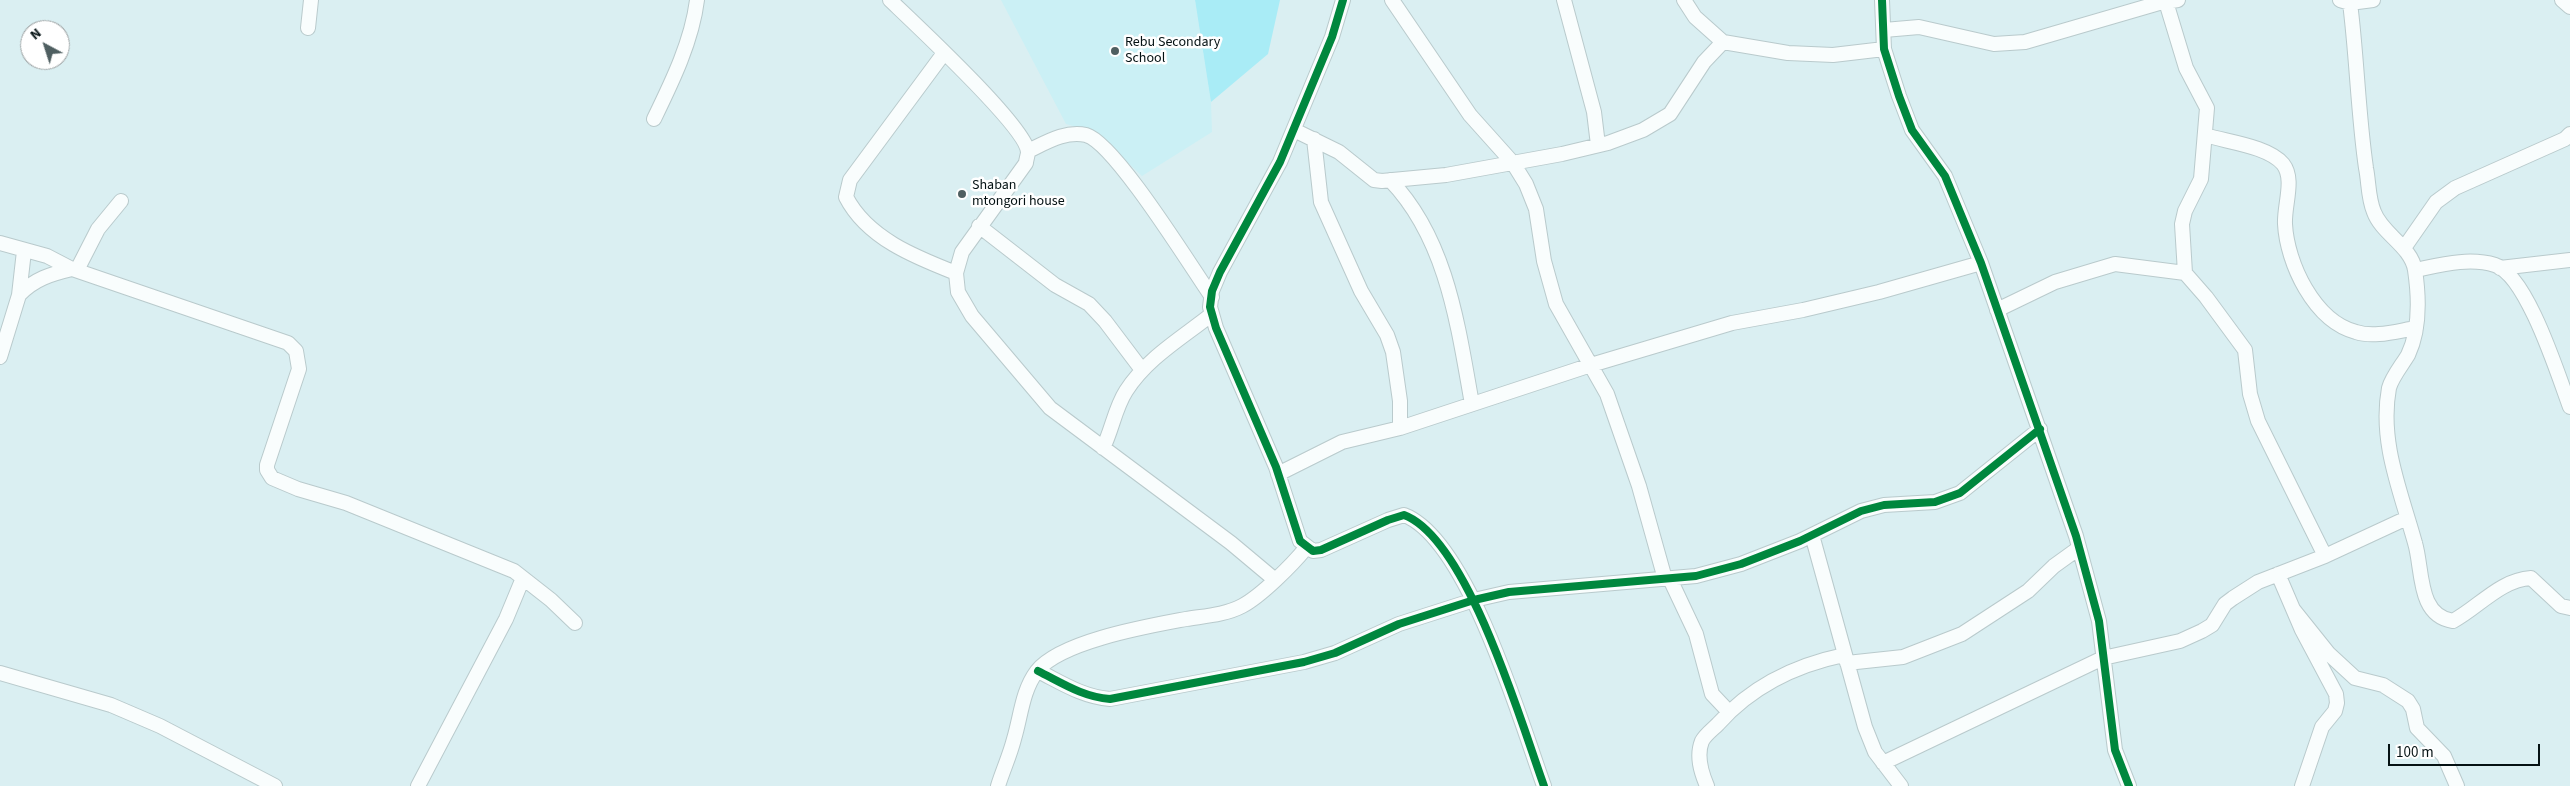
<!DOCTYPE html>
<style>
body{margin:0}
#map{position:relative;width:2570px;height:786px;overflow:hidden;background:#daeff2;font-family:"Source Sans 3",sans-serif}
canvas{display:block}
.north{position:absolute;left:20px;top:20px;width:50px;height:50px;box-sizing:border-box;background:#fff;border:1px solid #9ba0a1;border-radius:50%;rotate:320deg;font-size:14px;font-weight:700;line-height:20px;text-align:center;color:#041113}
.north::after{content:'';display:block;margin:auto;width:18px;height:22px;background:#4f5f61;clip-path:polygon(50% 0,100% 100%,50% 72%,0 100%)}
.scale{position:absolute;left:2388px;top:744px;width:152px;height:22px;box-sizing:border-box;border:2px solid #041113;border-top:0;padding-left:6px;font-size:15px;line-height:18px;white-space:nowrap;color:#041113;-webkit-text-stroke:4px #fff;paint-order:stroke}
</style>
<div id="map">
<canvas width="2570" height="786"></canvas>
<div class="north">N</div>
<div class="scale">100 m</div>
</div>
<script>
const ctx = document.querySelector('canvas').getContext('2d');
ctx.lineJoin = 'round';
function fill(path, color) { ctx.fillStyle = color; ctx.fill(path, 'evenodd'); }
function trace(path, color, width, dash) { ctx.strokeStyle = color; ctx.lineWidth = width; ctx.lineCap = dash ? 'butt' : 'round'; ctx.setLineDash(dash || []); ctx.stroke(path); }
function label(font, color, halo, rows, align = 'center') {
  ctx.font = font + ' "Source Sans 3",sans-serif'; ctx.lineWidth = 5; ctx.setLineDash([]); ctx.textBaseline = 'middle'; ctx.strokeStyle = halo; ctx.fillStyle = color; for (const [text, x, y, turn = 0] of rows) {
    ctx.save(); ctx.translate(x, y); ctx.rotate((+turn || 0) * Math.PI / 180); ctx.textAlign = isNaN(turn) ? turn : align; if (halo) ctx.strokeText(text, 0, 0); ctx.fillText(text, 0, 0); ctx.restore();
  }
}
const built = new Path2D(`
 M 1001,0 L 1195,0 L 1211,102 L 1212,132 L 1142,176 L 1095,132 L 1066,124 Z`);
const green = new Path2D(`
 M 1195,0 L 1280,0 L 1268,54 L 1211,102 Z`);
const minor = new Path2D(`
 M 890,0 C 914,23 1026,127 1028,152 C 1028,155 1026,160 1026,163 L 962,252 L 956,273 L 958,292 L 972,316 L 1050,408 L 1231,543 L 1274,579
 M 1343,0 L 1332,37 L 1280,162 L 1220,272 L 1212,291 L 1210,307 L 1216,328 L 1276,467 L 1300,541 L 1313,551 L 1321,550 L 1388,520 L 1404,515 C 1468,539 1521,723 1544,786
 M 1392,0 L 1470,115 L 1513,163 L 1526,184 L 1536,209 L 1544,261 L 1556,304 L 1607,394 L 1639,486 L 1665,579
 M 1564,0 L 1594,112 L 1598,145
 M 1684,0 L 1695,17 L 1723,42 L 1788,53 L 1833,55 L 1884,49
 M 1882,0 L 1884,49 L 1899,96 L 1912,130 L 1945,176 L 1981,263 L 2076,536 L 2099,621 L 2115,750 L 2129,786
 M 2340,0 L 2350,3 L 2373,0
 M 2562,0 L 2570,7
 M 2166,2 L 2186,68 L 2207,108 L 2201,179 L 2185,211 L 2182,224 L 2185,273
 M 2350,3 C 2357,58 2358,113 2366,168 C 2369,183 2368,198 2374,212 C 2382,234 2411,246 2415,270 C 2419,297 2420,330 2408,355 C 2402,365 2392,377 2389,388 C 2379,442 2401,492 2415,543 C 2423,569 2417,616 2453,621 C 2479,607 2500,580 2531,578 L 2561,606 L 2570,608
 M 308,28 L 311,0
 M 1884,30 L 1919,27 L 1994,44 L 2025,42 L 2159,3 L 2178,0
 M 944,53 L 850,180 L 846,197 C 867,238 915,257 956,273
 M 654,119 C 672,82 692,41 697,0
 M 1294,130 L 1339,152 L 1374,180 L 1382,181 L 1446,175 L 1562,154 L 1608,143 L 1643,130 L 1670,114 L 1704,62 L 1723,42
 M 2205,135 C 2227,142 2268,146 2283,164 C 2295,179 2284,205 2285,224 C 2287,263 2314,321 2356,332 C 2374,338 2397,331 2416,328
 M 1314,139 L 1321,202 L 1361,291 L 1387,335 L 1393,352 L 1400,401 L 1400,428
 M 1028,151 C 1045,143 1066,130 1086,135 C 1115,143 1191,267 1212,297
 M 1390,180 C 1447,239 1458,326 1472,404
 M 979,226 L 1055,285 L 1089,304 L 1105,321 L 1142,370
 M 0,243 L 47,256 L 72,269 L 288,343 L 296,351 L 299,369 L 267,465 L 267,470 L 272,478 L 298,489 L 346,503 L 514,571 L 551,600 L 575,623
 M 2404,248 L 2436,202 L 2455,188 L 2565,139 L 2570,134
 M 2500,268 L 2570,260
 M 77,270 L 98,229 L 121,201
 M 2415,270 C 2440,265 2469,257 2495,265 C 2527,275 2558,375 2570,407
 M 19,295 C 34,279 51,274 72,269
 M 1997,310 L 2055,282 L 2115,264 L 2185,273 L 2206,297 L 2245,350 L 2250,394 L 2258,421 L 2325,556
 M 0,357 L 19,295 L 24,251
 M 1103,448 C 1112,430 1115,408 1126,391 C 1147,358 1182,338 1212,314
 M 1278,474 L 1342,442 L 1400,428 L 1591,365 L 1732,323 L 1803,310 L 1879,292 L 1981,263
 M 1812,535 L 1865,727 L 1875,752 L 1901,786
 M 2278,574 L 2302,630 L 2336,694 L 2337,703 L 2335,711 L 2322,727 L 2302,786
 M 1670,579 L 1696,634 L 1712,694 L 1729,712
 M 2293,609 L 2329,654 L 2355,678 L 2383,685 L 2408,701 L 2413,709 L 2417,728 L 2444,756 L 2457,786
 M 1847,663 L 1903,657 L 1962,634 L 2028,591 L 2054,566 L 2079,548
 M 1038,671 C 1062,683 1083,697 1110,699 L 1304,662 L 1335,653 L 1399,624 L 1474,600 L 1509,592 L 1696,576 L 1741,564 L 1800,541 L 1861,511 L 1884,505 L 1935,502 L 1960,493 L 2040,429
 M 0,673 L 111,705 L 160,726 L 275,786
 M 1883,763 L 2103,658 L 2180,641 L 2202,631 L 2212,625 L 2225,604 L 2233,598 L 2258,582 L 2325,556 L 2407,518
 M 418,786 L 506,619 L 523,578
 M 998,786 C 1003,770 1010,755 1014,739 C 1021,716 1022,691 1037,671 C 1061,641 1149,626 1186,619 C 1204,616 1225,615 1242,606 C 1261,596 1292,565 1306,548
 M 1707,786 C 1701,772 1696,756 1702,741 C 1705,735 1713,729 1718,724 C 1751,687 1796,665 1844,655`);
const cycleway = new Path2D(`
 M 1343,0 L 1332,37 L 1280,162 L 1220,272 L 1212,291 L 1210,307 L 1216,328 L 1276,467 L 1300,541 L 1313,551 L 1321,550 L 1388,520 L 1404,515 C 1468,539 1521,723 1544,786
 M 1882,0 L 1884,49 L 1899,96 L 1912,130 L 1945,176 L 1981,263 L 2076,536 L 2099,621 L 2115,750 L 2129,786
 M 1038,671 C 1062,683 1083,697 1110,699 L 1304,662 L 1335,653 L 1399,624 L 1474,600 L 1509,592 L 1696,576 L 1741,564 L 1800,541 L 1861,511 L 1884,505 L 1935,502 L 1960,493 L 2040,429`);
const markers = [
 [1115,51,5,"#4f5f61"],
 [962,194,5,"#4f5f61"]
];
const poiNames = [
 ["Rebu Secondary",1125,43],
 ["School",1125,59],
 ["Shaban",972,186],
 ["mtongori house",972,202]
];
fill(built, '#cbf0f5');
fill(green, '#a9ecf6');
trace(minor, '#b9cacc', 16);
trace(minor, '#f9fdfd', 14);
trace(cycleway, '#00873e', 8);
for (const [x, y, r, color] of markers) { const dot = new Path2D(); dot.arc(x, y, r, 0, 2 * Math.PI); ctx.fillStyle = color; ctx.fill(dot); trace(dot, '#fff', 2); }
label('14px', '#041113', '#fff', poiNames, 'left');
</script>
